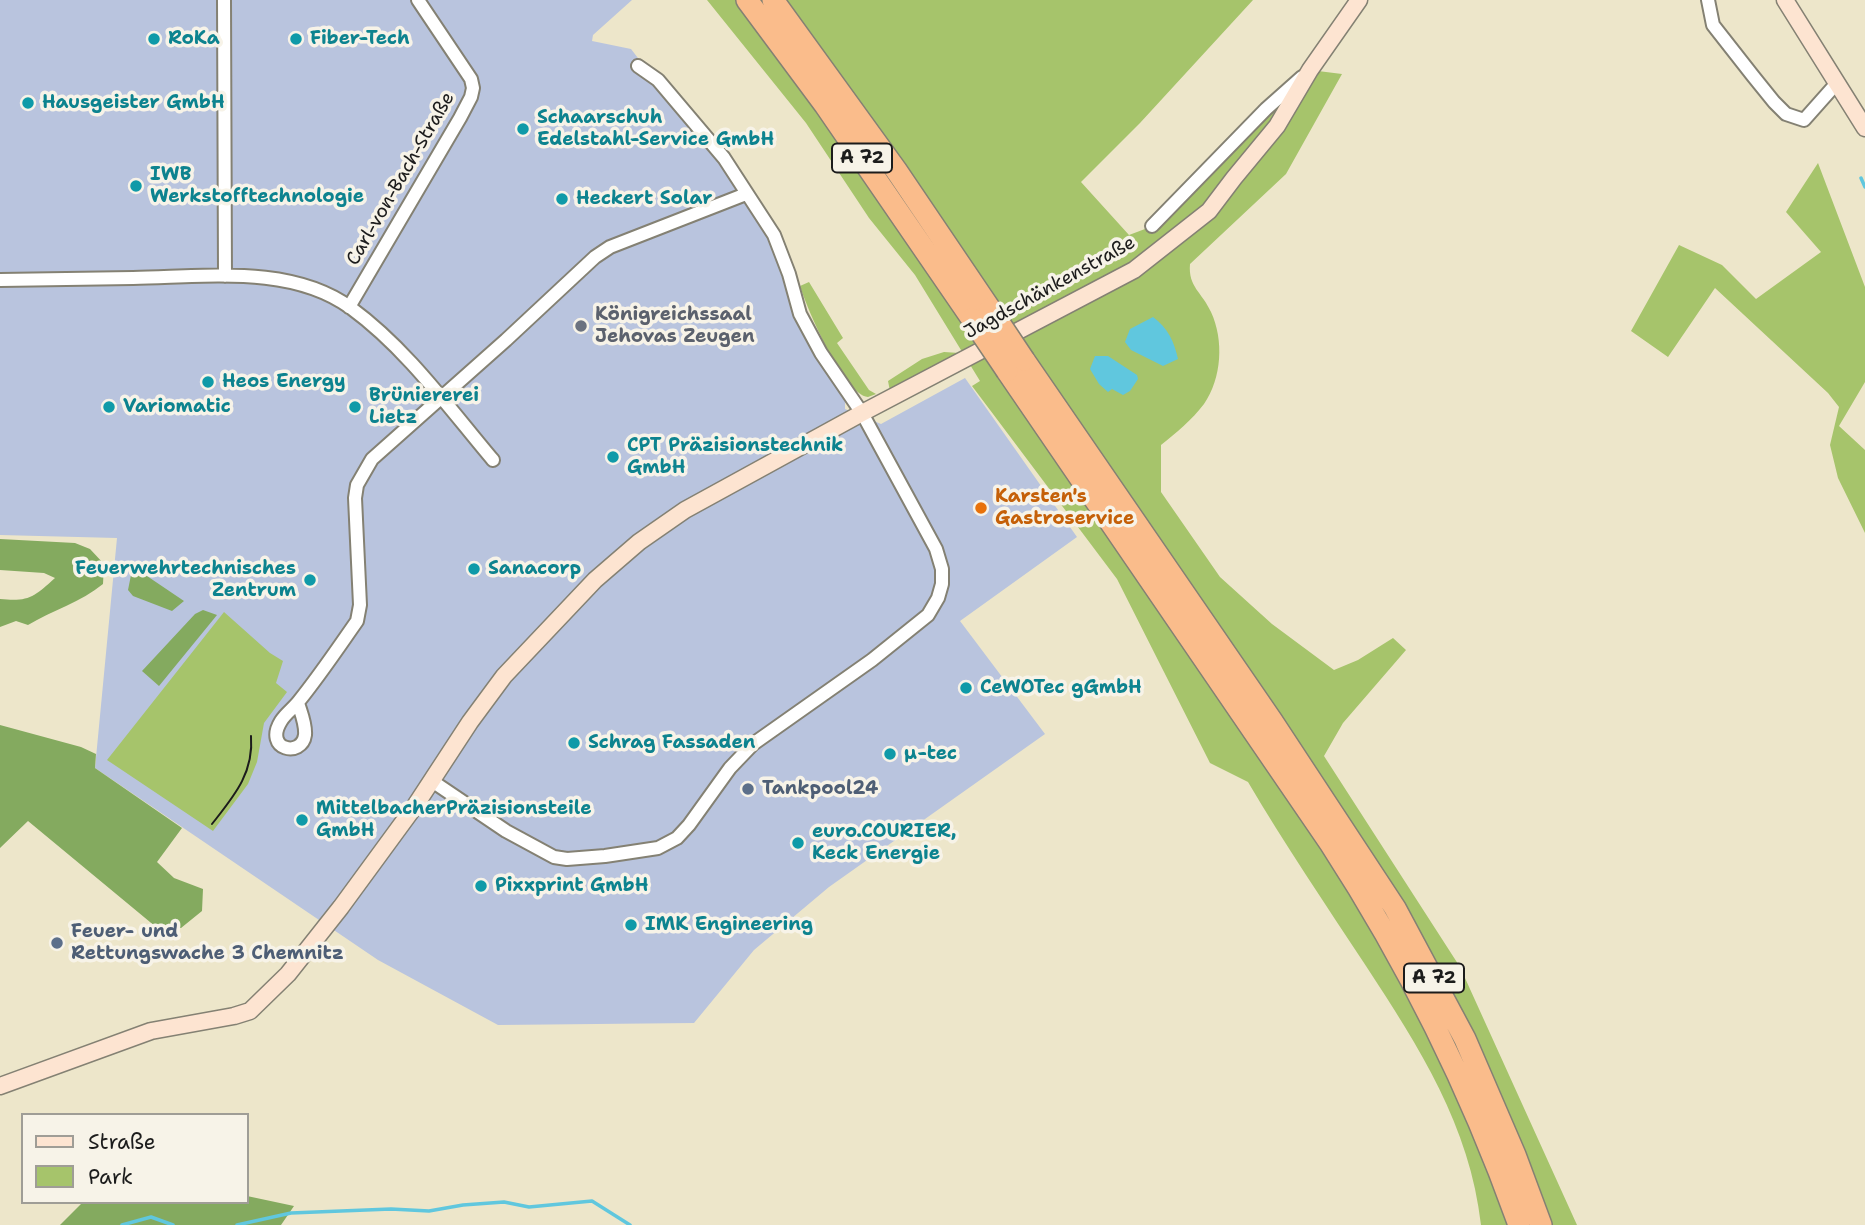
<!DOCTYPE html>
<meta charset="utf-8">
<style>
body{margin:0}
#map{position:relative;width:1865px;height:1225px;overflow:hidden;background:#ede6ca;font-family:"Shantell Sans",sans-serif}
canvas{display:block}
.legend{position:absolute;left:21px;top:1113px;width:228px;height:91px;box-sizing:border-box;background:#f7f3e8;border:2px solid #9f9d96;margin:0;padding:9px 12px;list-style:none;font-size:21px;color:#1c1c1c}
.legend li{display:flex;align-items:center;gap:14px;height:35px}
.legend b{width:35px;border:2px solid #9f9d96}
</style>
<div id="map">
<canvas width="1865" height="1225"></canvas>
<ul class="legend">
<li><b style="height:9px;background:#fde4d1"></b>Straße</li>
<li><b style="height:19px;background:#a6c46b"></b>Park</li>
</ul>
</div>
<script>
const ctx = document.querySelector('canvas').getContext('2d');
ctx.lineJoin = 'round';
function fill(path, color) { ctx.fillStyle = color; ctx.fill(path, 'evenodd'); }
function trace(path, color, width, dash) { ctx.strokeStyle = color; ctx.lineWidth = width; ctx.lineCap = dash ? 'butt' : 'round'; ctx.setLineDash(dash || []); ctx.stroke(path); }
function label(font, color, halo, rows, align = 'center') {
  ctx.font = font + ' "Shantell Sans",sans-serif'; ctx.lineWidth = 7; ctx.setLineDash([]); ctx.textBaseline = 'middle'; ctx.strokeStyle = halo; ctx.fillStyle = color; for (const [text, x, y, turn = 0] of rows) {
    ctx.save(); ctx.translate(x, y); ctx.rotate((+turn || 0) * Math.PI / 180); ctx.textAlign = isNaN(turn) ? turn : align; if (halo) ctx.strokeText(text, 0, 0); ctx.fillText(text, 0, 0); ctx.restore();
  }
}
const industrial = new Path2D(`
 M 0,0 L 632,0 L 593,35 L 592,41 L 631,49 L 729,176 L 757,216 L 769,239 L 796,317 L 815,355 L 840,392 L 845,401 L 845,409 L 881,424 L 965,378 L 1077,537 L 960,621 L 1045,734 L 829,887 L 754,950 L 694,1023 L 498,1025 L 378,960 L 95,768 L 117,538 L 0,535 Z`);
const green = new Path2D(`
 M 707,0 L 1253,0 L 1140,123 L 1081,182 L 1129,235 L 1153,226 L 1310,70 L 1342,74 L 1286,174 L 1190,264 C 1188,287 1202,292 1211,312 C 1224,340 1222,378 1204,404 C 1192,420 1176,433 1161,445 L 1161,492 L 1220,577 L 1272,624 L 1334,670 L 1358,660 L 1393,638 L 1406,650 L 1343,723 L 1324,756 L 1460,967 L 1577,1225 L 1481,1225 C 1470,1126 1419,1047 1366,966 C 1326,905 1285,845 1248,782 L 1210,763 L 1117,579 L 972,386 L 980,381 L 915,275 L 869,218 L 806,123 Z
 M 1818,163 L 1865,287 L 1865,382 L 1839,426 L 1865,450 L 1865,533 L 1838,478 L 1830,445 L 1839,407 L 1828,393 L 1715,288 L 1668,357 L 1631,331 L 1679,245 L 1722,265 L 1756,299 L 1821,252 L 1786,212 Z
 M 809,282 L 843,338 L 837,343 L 869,390 L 876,394 L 868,397 C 844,395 807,309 800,286 Z
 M 944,352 L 959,353 L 890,391 L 888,381 L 922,359 Z
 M 224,612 L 270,653 L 283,661 L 276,683 L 287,692 L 264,723 L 257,762 L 248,784 L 213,831 L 107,760 Z`);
const forest = new Path2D(`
 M 0,539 L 75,543 L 90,549 L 104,564 L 103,584 C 81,602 53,610 28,625 L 16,621 L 0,627 L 0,599 C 29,602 34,597 55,578 L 44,573 L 0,570 Z
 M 144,574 L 184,601 L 172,611 L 133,596 L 128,590 L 131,575 Z
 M 203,610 L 217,615 L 159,686 L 142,671 L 195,614 Z
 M 0,725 L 81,747 L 96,754 L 95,768 L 182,828 L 157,862 L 174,878 L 203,889 L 202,911 L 181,928 L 156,927 L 28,821 L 0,848 Z
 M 247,1196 L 294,1206 L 281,1225 L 60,1225 L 83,1202 L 247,1202 Z`);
const water = new Path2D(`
 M 1153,317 C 1168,328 1174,341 1178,359 L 1163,366 L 1131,350 L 1125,342 L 1130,329 Z
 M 1095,356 L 1108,356 L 1137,375 L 1138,379 L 1130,391 L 1123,395 L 1112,389 L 1108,392 L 1099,384 L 1090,369 Z`);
const stream = new Path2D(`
 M 1861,178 L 1865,187
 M 122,1225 L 151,1217 L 173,1225
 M 237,1225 L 291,1213 L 391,1209 L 429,1211 L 463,1205 L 504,1202 L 529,1207 L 592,1201 L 630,1225`);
const street = new Path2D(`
 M 224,0 L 225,276
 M 1708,0 L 1713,25 L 1753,76 L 1774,102 L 1786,114 L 1804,120 L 1836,84
 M 1152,226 L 1266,109 L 1302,77
 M 0,280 C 44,279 89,279 133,278 C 204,277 291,264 351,308 C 407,349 449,408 493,460
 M 349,307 L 460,118 L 471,97 L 473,88 L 471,79 L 418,0
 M 298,703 C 301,713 306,724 305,735 C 302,758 263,750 281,721 C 286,713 294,708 299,701 C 320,675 338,648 357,621 L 360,605 L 355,498 L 357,485 L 372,459 L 506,340 L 595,257 L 610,247 L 746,194
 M 432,781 L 506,831 L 554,857 L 567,859 L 605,856 L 658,848 L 677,838 L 689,825 L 730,768 L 753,744 L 872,660 L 928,615 L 938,598 L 942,584 L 942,569 L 936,549 L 862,413 L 821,353 L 800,314 L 789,274 L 774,235 L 724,158 L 658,80 L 638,66`);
const secondary = new Path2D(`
 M 1785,0 L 1865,128
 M 0,1086 L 151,1031 L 234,1016 L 250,1011 L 288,974 L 341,907 L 415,806 L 470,722 L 504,676 L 595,580 L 639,542 L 685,510 L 862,413 L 1134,270 L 1209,211 L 1234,178 L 1277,126 L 1310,70 L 1359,0`);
const highway = new Path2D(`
 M 747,0 L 825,105 L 972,319
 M 773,0 L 896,170 L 990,309
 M 1024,360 L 1272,721 L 1395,908 L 1465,1039 L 1515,1155 L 1541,1225
 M 1007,371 L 1330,843 C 1408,963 1471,1090 1519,1225`);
const tram = new Path2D(`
 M 212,824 C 234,796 254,773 251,736`);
const highwayBridge = new Path2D(`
 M 990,309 L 1024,360
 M 972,319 L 1007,371`);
const markers = [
 [154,39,7,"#0f9aa8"],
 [296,39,7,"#0f9aa8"],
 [28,103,7,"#0f9aa8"],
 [523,129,7,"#0f9aa8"],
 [136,186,7,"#0f9aa8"],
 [562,199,7,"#0f9aa8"],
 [581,326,7,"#6b7280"],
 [208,382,7,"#0f9aa8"],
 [109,407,7,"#0f9aa8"],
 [355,407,7,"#0f9aa8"],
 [613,457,7,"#0f9aa8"],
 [981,508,7,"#e8710a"],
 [474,569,7,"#0f9aa8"],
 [310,580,7,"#0f9aa8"],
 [966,688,7,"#0f9aa8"],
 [574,743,7,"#0f9aa8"],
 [890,754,7,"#0f9aa8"],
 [748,789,7,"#5c6f8a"],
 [302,820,7,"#0f9aa8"],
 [798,843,7,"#0f9aa8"],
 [481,886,7,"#0f9aa8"],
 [631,925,7,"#0f9aa8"],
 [57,943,7,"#5c6f8a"]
];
const shields = [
 [862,158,60],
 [1434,978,60]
];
const shieldNames = [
 ["A 72",862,158],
 ["A 72",1434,978]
];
const cultureNames = [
 ["RoKa",168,39],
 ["Fiber-Tech",310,39],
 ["Hausgeister GmbH",42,103],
 ["Schaarschuh",537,118],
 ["Edelstahl-Service GmbH",537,140],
 ["IWB",150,175],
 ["Werkstofftechnologie",150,197],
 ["Heckert Solar",576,199],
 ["Heos Energy",222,382],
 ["Brüniererei",369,396],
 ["Lietz",369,418],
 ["Variomatic",123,407],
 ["CPT Präzisionstechnik",627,446],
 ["GmbH",627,468],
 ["Feuerwehrtechnisches",296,569,"right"],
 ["Zentrum",296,591,"right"],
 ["Sanacorp",488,569],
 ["CeWOTec gGmbH",980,688],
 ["Schrag Fassaden",588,743],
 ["µ-tec",904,754],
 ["MittelbacherPräzisionsteile",316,809],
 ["GmbH",316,831],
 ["euro.COURIER,",812,832],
 ["Keck Energie",812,854],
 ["Pixxprint GmbH",495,886],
 ["IMK Engineering",645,925]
];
const streetNames = [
 ["Carl-von-Bach-Straße",401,179,-60],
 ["Jagdschänkenstraße",1050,288,-29]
];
const worshipNames = [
 ["Königreichssaal",595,315],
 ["Jehovas Zeugen",595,337]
];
const foodNames = [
 ["Karsten's",995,497],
 ["Gastroservice",995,519]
];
const serviceNames = [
 ["Tankpool24",762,789],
 ["Feuer- und",71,932],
 ["Rettungswache 3 Chemnitz",71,954]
];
fill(industrial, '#b9c4de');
fill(green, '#a6c46b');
fill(forest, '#84aa5f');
fill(water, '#60c7de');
trace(stream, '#60c7de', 3.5);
trace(street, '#848173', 16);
trace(secondary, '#848173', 19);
trace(highway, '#848173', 24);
trace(street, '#fff', 12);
trace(secondary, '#fde4d1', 16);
trace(highway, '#fabc8b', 21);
trace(tram, '#1c1c1c', 2);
trace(highwayBridge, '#848173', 24, []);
trace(highwayBridge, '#fabc8b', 21);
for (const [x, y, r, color] of markers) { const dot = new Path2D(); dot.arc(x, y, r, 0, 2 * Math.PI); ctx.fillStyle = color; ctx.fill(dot); trace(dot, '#f7f3e8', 2.5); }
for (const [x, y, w] of shields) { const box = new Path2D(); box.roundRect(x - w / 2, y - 14.5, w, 29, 5); ctx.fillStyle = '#f7f3e8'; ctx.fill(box); trace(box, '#1c1c1c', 2); }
label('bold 18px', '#1c1c1c', null, shieldNames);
label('bold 19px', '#0d838f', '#f7f3e8', cultureNames, 'left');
label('19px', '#1c1c1c', '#f7f3e8', streetNames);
label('bold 19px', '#5b616d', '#f7f3e8', worshipNames, 'left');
label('bold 19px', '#c56008', '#f7f3e8', foodNames, 'left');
label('bold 19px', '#4e5e75', '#f7f3e8', serviceNames, 'left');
</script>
